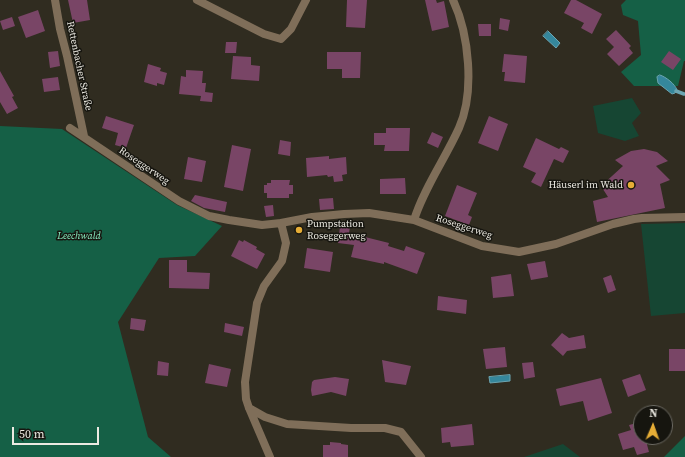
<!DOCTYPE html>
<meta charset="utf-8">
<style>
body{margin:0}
#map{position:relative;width:685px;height:457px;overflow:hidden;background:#302c20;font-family:"Source Serif 4",serif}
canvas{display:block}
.north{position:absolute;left:633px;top:405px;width:40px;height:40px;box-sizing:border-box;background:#16150f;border:1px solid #6c6a63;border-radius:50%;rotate:2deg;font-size:11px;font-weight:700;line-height:16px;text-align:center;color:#eceae2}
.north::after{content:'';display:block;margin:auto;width:14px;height:18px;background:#e6ad36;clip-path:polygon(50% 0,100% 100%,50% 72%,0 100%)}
.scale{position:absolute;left:12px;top:427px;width:87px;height:18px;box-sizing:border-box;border:2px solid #eceae2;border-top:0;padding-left:5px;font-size:12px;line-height:14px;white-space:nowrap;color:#eceae2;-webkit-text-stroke:3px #16150f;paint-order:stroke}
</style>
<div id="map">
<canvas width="685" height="457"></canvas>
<div class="north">N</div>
<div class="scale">50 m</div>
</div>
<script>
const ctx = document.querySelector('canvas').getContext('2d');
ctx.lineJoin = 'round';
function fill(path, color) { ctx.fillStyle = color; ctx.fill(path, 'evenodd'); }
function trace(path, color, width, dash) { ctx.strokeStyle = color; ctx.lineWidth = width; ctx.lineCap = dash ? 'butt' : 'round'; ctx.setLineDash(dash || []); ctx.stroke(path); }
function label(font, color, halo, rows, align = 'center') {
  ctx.font = font + ' "Source Serif 4",serif'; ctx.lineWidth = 3; ctx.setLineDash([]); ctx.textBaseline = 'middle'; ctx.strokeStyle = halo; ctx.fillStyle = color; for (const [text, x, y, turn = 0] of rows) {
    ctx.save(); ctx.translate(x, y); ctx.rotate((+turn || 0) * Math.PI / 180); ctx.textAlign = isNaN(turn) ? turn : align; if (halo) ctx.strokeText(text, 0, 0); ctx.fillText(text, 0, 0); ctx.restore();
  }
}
const green = new Path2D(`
 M 632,98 L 641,113 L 632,123 L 639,136 L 625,141 L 598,133 L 593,106 Z
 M 685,223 L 685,313 L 651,316 L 641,224 Z
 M 563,444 L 580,457 L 524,457 Z`);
const forest = new Path2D(`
 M 626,0 L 685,0 L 685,61 L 684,61 L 678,86 L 634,86 L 621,72 L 641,55 L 638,21 L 623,15 L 621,5 Z
 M 0,126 L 62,129 L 177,205 L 222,226 L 195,256 L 159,258 L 118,322 L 148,437 L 171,457 L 0,457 Z
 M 685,436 L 685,457 L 664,457 Z`);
const water = new Path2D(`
 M 548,31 L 560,43 L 556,48 L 543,36 Z
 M 660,75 C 666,77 675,84 677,90 L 675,93 L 672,94 L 658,83 L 657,77 Z
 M 510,375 L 510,381 L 490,383 L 489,377 Z`);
const stream = new Path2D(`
 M 676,91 L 684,94`);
const building = new Path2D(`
 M 68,0 L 87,0 L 90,20 L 73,23 Z
 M 347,0 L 367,0 L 365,28 L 346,27 Z
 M 425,0 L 436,0 L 437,3 L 444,1 L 449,27 L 432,31 Z
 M 571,0 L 576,0 L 602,14 L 592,34 L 581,28 L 584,23 L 564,13 Z
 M 38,10 L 45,31 L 26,38 L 18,17 Z
 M 12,17 L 15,26 L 3,30 L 0,21 Z
 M 500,18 L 510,20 L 508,31 L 499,29 Z
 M 478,24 L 491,24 L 491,36 L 479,36 Z
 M 616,30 L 631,46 L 629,48 L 633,53 L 619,66 L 607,54 L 614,47 L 606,39 Z
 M 226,42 L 237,42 L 236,53 L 225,53 Z
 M 58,51 L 60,66 L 50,68 L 48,52 Z
 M 669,51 L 681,59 L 673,70 L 661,62 Z
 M 327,52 L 361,52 L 360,78 L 342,78 L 342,69 L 327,69 Z
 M 504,54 L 527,56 L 525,83 L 504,81 L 505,72 L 502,72 Z
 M 233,56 L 251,57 L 251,65 L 260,66 L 259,81 L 231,79 Z
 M 148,64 L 161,68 L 160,71 L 167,73 L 164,85 L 157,83 L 157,86 L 144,82 Z
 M 186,70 L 203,71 L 202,83 L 206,83 L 205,92 L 213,93 L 212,102 L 200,101 L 201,96 L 179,94 L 181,76 L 186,77 Z
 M 0,71 L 14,96 L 12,97 L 18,108 L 7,114 L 0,102 Z
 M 58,77 L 60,90 L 44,92 L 42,79 Z
 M 106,116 L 134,125 L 126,148 L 115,145 L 118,133 L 102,128 Z
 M 489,116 L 508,124 L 498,151 L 478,143 Z
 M 386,128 L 410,128 L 409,151 L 384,151 L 385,145 L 374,145 L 374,133 L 386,133 Z
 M 432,132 L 443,137 L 438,148 L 427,143 Z
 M 536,138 L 559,149 L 561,147 L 569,151 L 563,163 L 554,159 L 541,187 L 531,182 L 536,173 L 523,167 Z
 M 280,140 L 291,142 L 290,156 L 278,154 Z
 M 232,145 L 251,149 L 243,191 L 224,187 Z
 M 644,149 L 657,152 L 668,161 L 656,166 L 670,180 L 660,184 L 665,208 L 597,222 L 593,201 L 608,197 L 601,186 L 623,166 L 615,160 L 631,151 Z
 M 329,156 L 329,159 L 346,157 L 347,174 L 342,175 L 343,181 L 334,182 L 333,176 L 328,177 L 327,175 L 307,177 L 306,158 Z
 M 188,157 L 206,161 L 202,182 L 184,179 Z
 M 405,178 L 406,194 L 380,194 L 380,179 Z
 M 271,180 L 290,180 L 289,185 L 293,185 L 293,194 L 289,194 L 289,198 L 267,198 L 267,193 L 264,193 L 264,185 L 267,185 L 267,183 L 271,183 Z
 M 457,185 L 477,193 L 468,215 L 472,217 L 469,225 L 445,216 Z
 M 195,195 L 227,202 L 225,212 L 204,208 L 191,201 Z
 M 333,198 L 334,209 L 320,210 L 319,199 Z
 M 273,205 L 274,216 L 266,217 L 264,206 Z
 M 340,226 L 350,227 L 349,233 L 389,243 L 388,246 L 404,251 L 406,246 L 425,253 L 417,274 L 384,262 L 384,264 L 351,257 L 354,245 L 338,243 Z
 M 239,240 L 243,242 L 244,240 L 257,247 L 256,249 L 265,254 L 257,269 L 231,256 Z
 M 307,248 L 333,252 L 330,272 L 304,268 Z
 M 169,260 L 187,260 L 187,272 L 210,273 L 209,289 L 169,288 Z
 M 545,261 L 548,277 L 531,280 L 527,264 Z
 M 511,274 L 514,296 L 493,298 L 491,277 Z
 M 611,275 L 616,290 L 608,293 L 603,278 Z
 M 438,296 L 467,300 L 466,314 L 437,310 Z
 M 131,318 L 146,320 L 144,331 L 130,329 Z
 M 225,323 L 244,327 L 242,336 L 224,332 Z
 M 562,333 L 569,338 L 584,335 L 586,348 L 567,351 L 563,356 L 551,345 Z
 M 505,347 L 507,367 L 486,369 L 483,349 Z
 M 669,349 L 685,349 L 685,371 L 669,371 Z
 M 382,360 L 411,366 L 406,385 L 385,382 Z
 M 158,361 L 169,363 L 168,376 L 157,375 Z
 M 533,362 L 535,377 L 524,379 L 522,363 Z
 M 209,364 L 231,369 L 227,387 L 205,383 Z
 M 640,374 L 646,390 L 628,397 L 622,380 Z
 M 335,377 L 349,379 L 346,396 L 331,392 L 312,396 L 311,390 L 312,382 L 314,380 Z
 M 601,378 L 612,413 L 588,421 L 583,401 L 560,406 L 556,389 Z
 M 641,422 L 641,437 L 645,437 L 649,452 L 637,455 L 634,447 L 623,450 L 618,434 L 631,430 L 629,425 Z
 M 472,424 L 474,445 L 451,447 L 450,442 L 442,443 L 441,428 Z
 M 330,442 L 341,443 L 341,444 L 348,445 L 348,457 L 323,457 L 323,445 L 330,445 Z`);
const street = new Path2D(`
 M 55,0 L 60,29 L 67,56 L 84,136
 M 197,0 L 264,34 L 281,39 L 291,29 L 306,0
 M 70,128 L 179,201 L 209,216 L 229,220 L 262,225 L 281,223 L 312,217 L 344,214 L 369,213 L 414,220 L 482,246 L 519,252 L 556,244 L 613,224 L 634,219 L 642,218 L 685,217
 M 414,220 C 424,188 445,159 459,128 C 475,92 469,34 453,0
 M 249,408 L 265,417 L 287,424 L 351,428 L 385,428 L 401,432 L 421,457
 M 270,457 L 249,408 L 246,399 L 245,382 L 257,303 L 264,286 L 282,261 L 286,243 L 281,223`);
const markers = [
 [631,185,4,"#e6ad36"],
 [299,230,4,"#e6ad36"]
];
const streetNames = [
 ["Rettenbacher Straße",79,66,78],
 ["Roseggerweg",144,166,34],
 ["Roseggerweg",464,227,18]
];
const poiNames = [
 ["Häuserl im Wald",623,185],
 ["Pumpstation",307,224,"left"],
 ["Roseggerweg",307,236,"left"]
];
const parkNames = [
 ["Leechwald",79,236]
];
fill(green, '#164633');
fill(forest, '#156046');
fill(water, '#35879c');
trace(water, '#6ca5b1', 1);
trace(stream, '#6ca5b1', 3.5);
fill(building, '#794566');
trace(street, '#7f6e59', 8);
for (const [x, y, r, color] of markers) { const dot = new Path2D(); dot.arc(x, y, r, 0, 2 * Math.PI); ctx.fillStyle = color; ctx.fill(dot); trace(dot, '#16150f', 1.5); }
label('10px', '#eceae2', '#16150f', streetNames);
label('10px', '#eceae2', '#16150f', poiNames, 'right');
label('italic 10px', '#87ecc0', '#16150f', parkNames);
</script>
